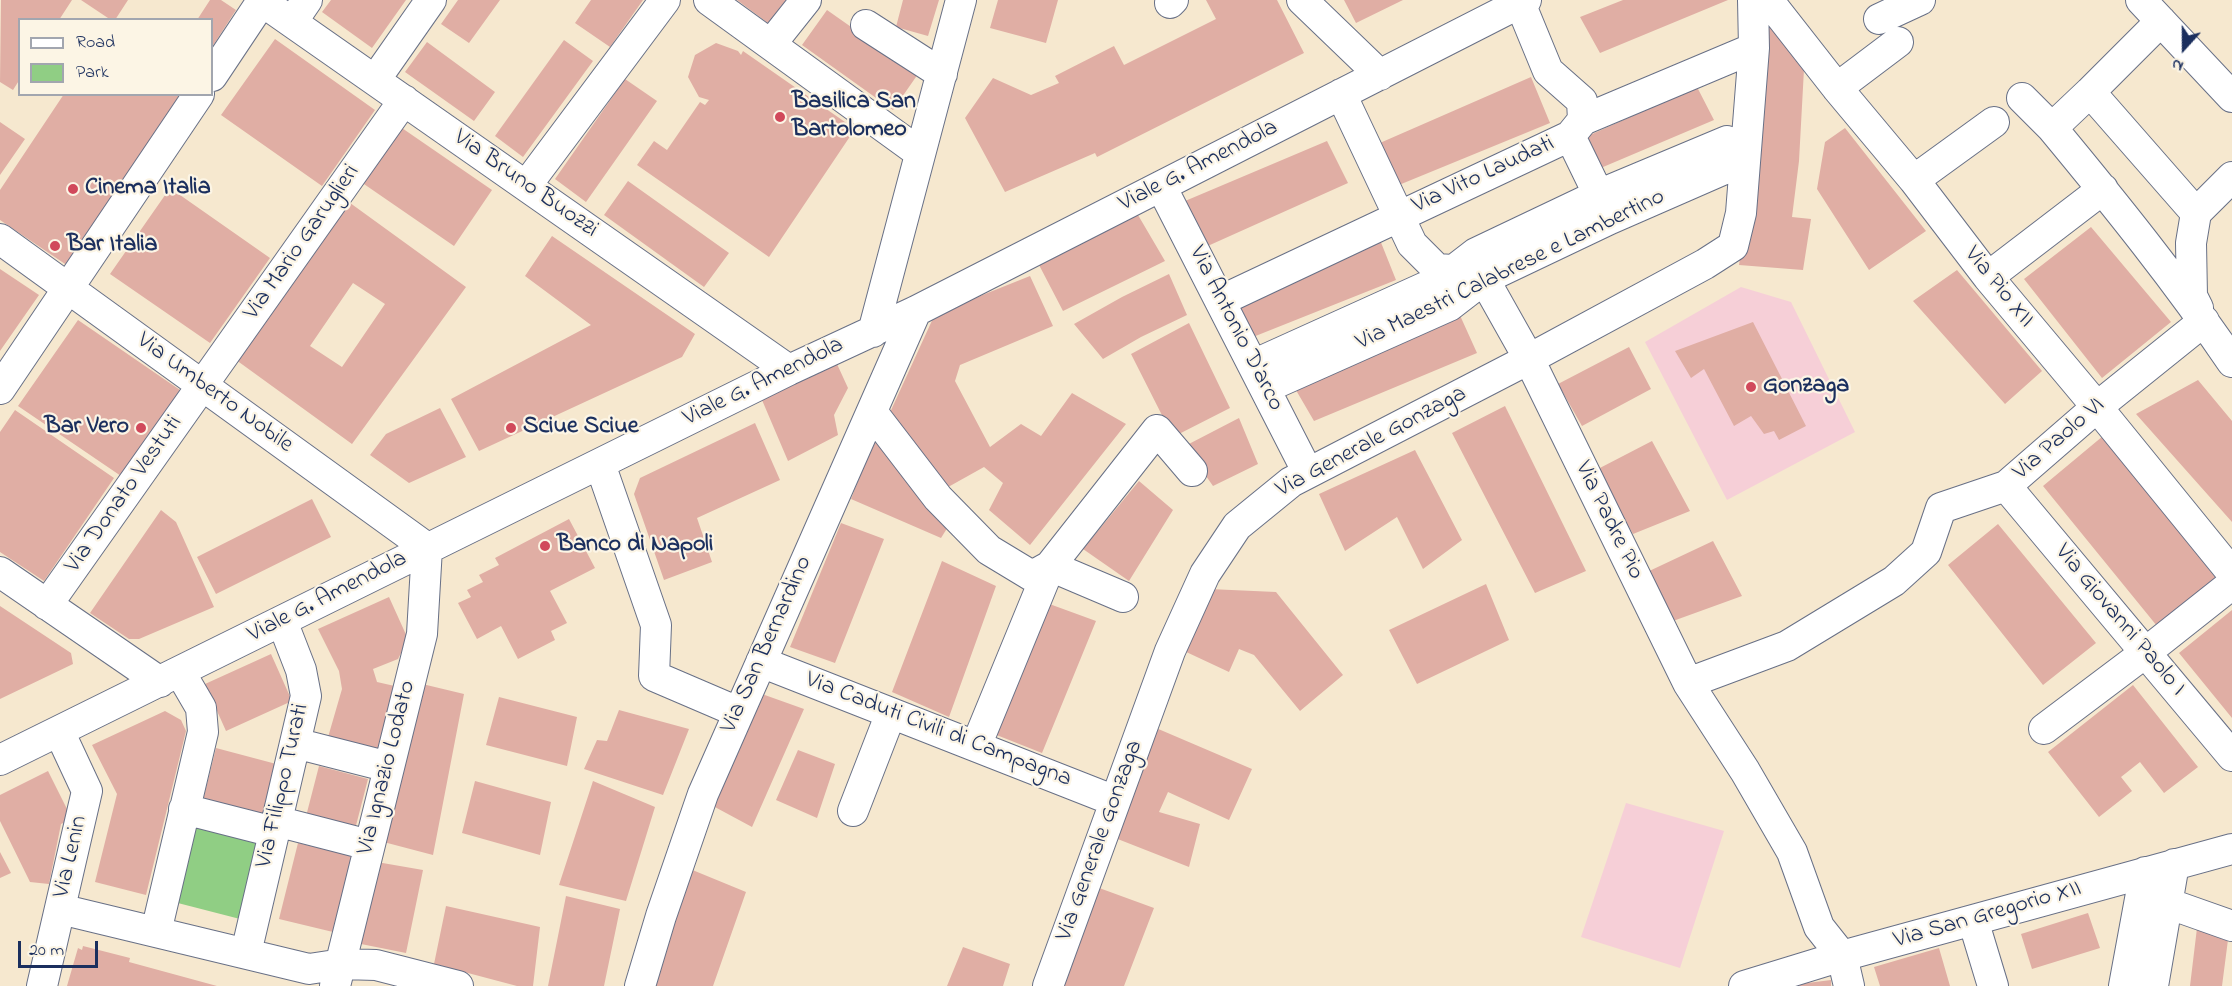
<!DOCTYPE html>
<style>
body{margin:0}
#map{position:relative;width:2232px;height:986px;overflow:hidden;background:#f6e8cf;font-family:"Indie Flower",sans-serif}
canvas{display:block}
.legend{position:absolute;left:18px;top:18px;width:195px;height:78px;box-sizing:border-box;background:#fcf5e5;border:2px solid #a2a6af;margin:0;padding:8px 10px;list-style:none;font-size:18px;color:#1b2f5e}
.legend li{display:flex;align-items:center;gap:12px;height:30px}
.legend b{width:30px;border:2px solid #a2a6af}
.north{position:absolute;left:2154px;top:18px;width:60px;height:60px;-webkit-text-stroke:4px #fcf5e5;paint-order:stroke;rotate:201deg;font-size:16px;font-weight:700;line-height:24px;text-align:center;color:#1b2f5e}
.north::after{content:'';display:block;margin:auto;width:21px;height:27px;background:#1b2f5e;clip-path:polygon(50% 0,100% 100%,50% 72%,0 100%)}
.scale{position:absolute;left:18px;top:941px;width:80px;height:27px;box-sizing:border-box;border:3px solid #1b2f5e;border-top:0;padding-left:8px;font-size:18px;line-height:21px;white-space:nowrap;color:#1b2f5e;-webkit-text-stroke:4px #fcf5e5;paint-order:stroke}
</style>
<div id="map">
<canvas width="2232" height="986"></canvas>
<ul class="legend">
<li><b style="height:8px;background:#fff"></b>Road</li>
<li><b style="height:16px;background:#90ce84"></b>Park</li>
</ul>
<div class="north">N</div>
<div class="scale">20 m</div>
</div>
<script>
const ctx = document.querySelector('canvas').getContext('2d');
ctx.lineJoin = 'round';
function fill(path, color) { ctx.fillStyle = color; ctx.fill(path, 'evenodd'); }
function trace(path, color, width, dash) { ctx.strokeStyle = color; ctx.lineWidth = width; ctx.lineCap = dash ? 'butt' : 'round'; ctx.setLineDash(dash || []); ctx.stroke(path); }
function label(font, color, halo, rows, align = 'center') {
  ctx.font = font + ' "Indie Flower",sans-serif'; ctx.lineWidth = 4.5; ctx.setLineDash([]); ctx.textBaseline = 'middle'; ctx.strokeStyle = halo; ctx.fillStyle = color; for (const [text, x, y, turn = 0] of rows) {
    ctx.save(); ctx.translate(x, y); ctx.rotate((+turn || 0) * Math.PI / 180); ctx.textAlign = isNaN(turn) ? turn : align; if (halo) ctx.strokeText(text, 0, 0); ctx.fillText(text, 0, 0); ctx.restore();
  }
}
const built = new Path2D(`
 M 1741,287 L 1791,302 L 1855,432 L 1727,500 L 1645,342 Z
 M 1626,803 L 1724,831 L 1680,968 L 1581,937 Z`);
const green = new Path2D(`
 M 193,820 L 260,837 L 240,919 L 174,902 Z`);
const building = new Path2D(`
 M 1,0 L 72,0 L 59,20 L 20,20 L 20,79 L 13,90 L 0,82 Z
 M 81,0 L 128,0 L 115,20 L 111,20 Z
 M 210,0 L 221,0 L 236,10 L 212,47 L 212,20 L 197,20 Z
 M 331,0 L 406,0 L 372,48 L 322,12 Z
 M 458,0 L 500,0 L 469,43 L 441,24 Z
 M 591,0 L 643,0 L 610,47 L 575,23 Z
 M 737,0 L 791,0 L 772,26 Z
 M 903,0 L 939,0 L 928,36 L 896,27 Z
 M 998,0 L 1058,0 L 1046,43 L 990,28 Z
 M 1206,0 L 1277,0 L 1304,53 L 1097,157 L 1095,153 L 1005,192 L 965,118 L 993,78 L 1031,95 L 1059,83 L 1055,76 L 1114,46 L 1124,65 L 1216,19 Z
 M 1344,0 L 1403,0 L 1356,23 Z
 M 1623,0 L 1728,0 L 1600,53 L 1580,17 Z
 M 827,10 L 918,74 L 893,110 L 802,45 Z
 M 1768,22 L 1804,69 L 1799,161 L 1792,217 L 1811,219 L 1803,270 L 1739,265 Z
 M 275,39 L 375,110 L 322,186 L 221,115 Z
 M 564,40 L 593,61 L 523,157 L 495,136 Z
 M 427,42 L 495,92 L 474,121 L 405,72 Z
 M 716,43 L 738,51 L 741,55 L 743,51 L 855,129 L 769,257 L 637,165 L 654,141 L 667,150 L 700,102 L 705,105 L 709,100 L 699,97 L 688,77 L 695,55 Z
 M 1531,77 L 1550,123 L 1394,187 L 1373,146 Z
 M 625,79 L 657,101 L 586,202 L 555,179 Z
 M 1697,87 L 1714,120 L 1596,170 L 1581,139 Z
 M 64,94 L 188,94 L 71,268 L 0,220 L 0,190 Z
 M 0,122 L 25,139 L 0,175 Z
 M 399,126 L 492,190 L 454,246 L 361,182 Z
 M 1845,128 L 1926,231 L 1869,270 L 1817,189 L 1825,142 Z
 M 1327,141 L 1348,183 L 1201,249 L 1178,204 Z
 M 628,181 L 729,253 L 704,287 L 604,215 Z
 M 170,188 L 270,258 L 210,343 L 110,274 Z
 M 346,200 L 466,287 L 352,444 L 232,357 ZM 353,283 L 385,304 L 342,367 L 310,346 Z
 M 1138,215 L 1165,261 L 1063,311 L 1038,263 Z
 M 2091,227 L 2171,322 L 2102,378 L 2024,279 Z
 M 552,236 L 695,334 L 682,357 L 479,451 L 451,399 L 591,325 L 525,276 Z
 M 1380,240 L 1396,280 L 1248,339 L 1230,305 Z
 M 0,269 L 39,295 L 0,351 Z
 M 1957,270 L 2042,371 L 2005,404 L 1913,301 Z
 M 1169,274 L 1187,315 L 1141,337 L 1103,359 L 1074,324 L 1122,297 Z
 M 1030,276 L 1053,326 L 960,365 L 955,381 L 990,447 L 1021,424 L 1041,436 L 1072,393 L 1126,424 L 1030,545 L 989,510 L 1003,483 L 984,467 L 941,491 L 887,419 L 935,314 Z
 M 1458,311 L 1477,353 L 1314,421 L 1293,385 Z
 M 78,320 L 180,390 L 121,476 L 18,406 Z
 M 1753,322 L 1806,426 L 1779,440 L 1774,431 L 1764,434 L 1751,416 L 1734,426 L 1704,369 L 1691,378 L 1675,351 Z
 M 1189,323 L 1230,408 L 1173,437 L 1131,354 Z
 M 1629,347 L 1651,389 L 1582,426 L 1558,384 Z
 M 837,364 L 848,388 L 834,415 L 838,435 L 788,461 L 762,400 Z
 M 2198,380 L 2232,421 L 2232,522 L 2136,414 Z
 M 1505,406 L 1586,571 L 1535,593 L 1452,433 Z
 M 440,408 L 466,457 L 409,483 L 370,455 L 386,434 Z
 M 15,410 L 114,478 L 44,581 L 0,552 L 0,432 Z
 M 1239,418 L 1258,464 L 1213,486 L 1185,446 Z
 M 755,423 L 780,480 L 697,518 L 712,562 L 664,580 L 634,494 L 640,478 Z
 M 878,429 L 951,522 L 941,538 L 851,499 Z
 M 2103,436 L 2218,577 L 2157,626 L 2043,486 Z
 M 1652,441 L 1690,511 L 1633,534 L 1596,470 Z
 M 1415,450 L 1462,540 L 1423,569 L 1397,517 L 1345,551 L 1319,494 Z
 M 1139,481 L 1173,510 L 1129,581 L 1083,549 Z
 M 312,499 L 331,537 L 216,594 L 197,557 Z
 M 161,510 L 176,522 L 214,607 L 139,639 L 129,639 L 90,613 Z
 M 569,519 L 595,568 L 550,591 L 567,623 L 551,631 L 555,640 L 518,659 L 501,626 L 477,639 L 458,603 L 471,597 L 467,590 L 483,582 L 479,575 L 499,565 L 495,558 Z
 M 841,523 L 884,539 L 835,663 L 790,647 Z
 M 1998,524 L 2096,643 L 2043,685 L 1948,565 Z
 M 1713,541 L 1742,596 L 1673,621 L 1645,573 Z
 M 942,561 L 996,586 L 949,717 L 892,692 Z
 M 1486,584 L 1509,640 L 1417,684 L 1389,630 Z
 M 1209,589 L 1276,592 L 1343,675 L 1300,711 L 1254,655 L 1239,649 L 1229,672 L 1182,650 Z
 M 389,597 L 408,639 L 398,659 L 373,669 L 377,682 L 399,687 L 376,764 L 324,751 L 342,689 L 339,671 L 318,629 Z
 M 1044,602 L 1096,621 L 1042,753 L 994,734 Z
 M 0,606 L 71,653 L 73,664 L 0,699 Z
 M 2232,610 L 2232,718 L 2179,653 Z
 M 271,654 L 292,701 L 226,731 L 205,684 Z
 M 414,682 L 464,694 L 433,855 L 376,840 Z
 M 2133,685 L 2198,767 L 2164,793 L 2140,762 L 2121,777 L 2132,791 L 2099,817 L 2048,752 Z
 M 762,694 L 804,709 L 752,827 L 713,806 Z
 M 499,697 L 577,717 L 567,766 L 486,745 Z
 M 619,710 L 689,729 L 663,795 L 584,769 L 597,740 L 607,741 Z
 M 165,711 L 181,720 L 186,731 L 146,895 L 95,882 L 117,794 L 92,745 Z
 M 1156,728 L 1252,769 L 1229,820 L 1168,792 L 1159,812 L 1200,824 L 1189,867 L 1110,836 Z
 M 216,748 L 280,765 L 266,820 L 202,804 Z
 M 798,750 L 835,764 L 817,818 L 776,800 Z
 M 319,766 L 368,779 L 352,841 L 303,828 Z
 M 48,771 L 72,819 L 61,824 L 49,884 L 30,882 L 0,821 L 0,795 Z
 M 475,781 L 551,802 L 540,855 L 462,833 Z
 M 593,781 L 655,807 L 626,901 L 559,885 Z
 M 298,843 L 353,856 L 333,932 L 279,919 Z
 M 0,852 L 11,873 L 0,878 Z
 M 371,861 L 423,870 L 406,953 L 351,942 Z
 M 690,869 L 746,892 L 713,986 L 656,986 Z
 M 1091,885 L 1154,908 L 1124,986 L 1062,986 Z
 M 566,896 L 620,909 L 604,986 L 548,986 Z
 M 446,906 L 540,927 L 533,986 L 517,986 L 434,964 Z
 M 2088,913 L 2100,948 L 2032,969 L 2021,934 Z
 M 2197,928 L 2229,932 L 2222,986 L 2190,986 Z
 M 83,946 L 130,958 L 129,962 L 217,986 L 67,986 L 78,948 L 82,950 Z
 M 963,947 L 1010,964 L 1003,986 L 947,986 Z
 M 1939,948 L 1950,986 L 1880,986 L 1874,967 Z
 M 1831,980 L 1831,986 L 1792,986 L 1792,985 Z`);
const minor = new Path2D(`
 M 260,0 L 789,370
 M 709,0 L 920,153
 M 1302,0 L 1380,75
 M 1768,0 L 1837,88 L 1914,180 L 1988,277 L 2097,407 L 2232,573
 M 2141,0 L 2232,97
 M 1170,3 L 1173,0
 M 1520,3 L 1548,71 L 1582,101 L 1583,120
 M 1879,19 L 1920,0
 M 292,22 L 307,0
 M 866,25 L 942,74
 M 771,44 L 806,0
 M 212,76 L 262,1
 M 375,80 L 431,0
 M 1837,88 L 1898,42
 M 2090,92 L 2161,21
 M 1341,94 L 1412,244 L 1437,269 L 1468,271 L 1484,279 L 1529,359 L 1688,683 L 1745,771 L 1792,852 L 1819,927 L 1842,956 L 1849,986
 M 2022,98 L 2052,128
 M 1570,136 L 1607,212
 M 1914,180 L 1994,122
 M 526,186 L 665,0
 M 1161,186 L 1308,473
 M 2196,213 L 2090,92 L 2052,128 C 2115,204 2177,281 2232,362
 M 0,239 L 427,548 L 422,634 L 335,986
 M 1988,277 L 2103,189
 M 1220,301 L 1570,136 L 1583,120 L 1754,48
 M 2198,308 L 2192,296 L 2191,243 L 2196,213 L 2232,177
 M 873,332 L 961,0
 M 1253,365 L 1441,280 L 1476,253 L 1598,195 L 1727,141 L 1746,148 L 1729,167 L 1610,219 L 1484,279 L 1449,306 L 1265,388
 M 0,389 L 199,94
 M 872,412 L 938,498 L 989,550 L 1032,576 L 1050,566 L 1123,597
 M 600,464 L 656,625 L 654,676 L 738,712
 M 2006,486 L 2232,756
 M 0,572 L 160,682
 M 47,605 L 404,100
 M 761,662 L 1115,801
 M 1688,683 L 1787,646 L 1894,581 L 1926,552 L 1941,508 L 2006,486 L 2097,407 L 2204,321
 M 2044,729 L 2145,653 L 2232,584
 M 295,743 L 389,767
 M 976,746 L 1050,566 L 1157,430 L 1192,471
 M 0,760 L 789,370 L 916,311 L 1526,0
 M 184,809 L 274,832
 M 853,811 L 891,713
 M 276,821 L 369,845
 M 2167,903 L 2232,926
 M 60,909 L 309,969 L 342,964 L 376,965 L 458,986
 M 1973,920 L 1993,986
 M 156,932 L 203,732 L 201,708 L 180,672
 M 246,953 L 306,696 L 301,670 L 282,621
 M 42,986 L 87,791 L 59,731
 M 640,986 L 661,916 L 703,794 L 916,311
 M 1048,986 L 1170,651 L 1205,574 L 1237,526 L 1291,482 L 1529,359 L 1705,264 L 1733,246 L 1741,213 L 1754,48 L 1753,0
 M 1744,986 L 1842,956 L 2232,849
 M 2124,986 L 2145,872
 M 2153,986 L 2174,864`);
const markers = [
 [780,117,6,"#d1495b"],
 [73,189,6,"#d1495b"],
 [55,246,6,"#d1495b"],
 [1751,387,6,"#d1495b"],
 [141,428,6,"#d1495b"],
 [511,428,6,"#d1495b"],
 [545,546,6,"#d1495b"]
];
const poiNames = [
 ["Basilica San",792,103],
 ["Bartolomeo",792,131],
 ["Cinema Italia",85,189],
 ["Bar Italia",67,246],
 ["Gonzaga",1763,387],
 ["Bar Vero",129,428,"right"],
 ["Sciue Sciue",523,428],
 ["Banco di Napoli",557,546]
];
const streetNames = [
 ["Viale G. Amendola",1199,167,-27],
 ["Via Vito Laudati",1484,176,-25],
 ["Via Bruno Buozzi",525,185,35],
 ["Via Mario Garuglieri",303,243,-55],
 ["Via Maestri Calabrese e Lambertino",1511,271,-26],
 ["Via Pio XII",1998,288,51],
 ["Via Antonio D'arco",1235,329,63],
 ["Viale G. Amendola",764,383,-26],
 ["Via Umberto Nobile",214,394,36],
 ["Via Paolo VI",2060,440,-41],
 ["Via Generale Gonzaga",1372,443,-28],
 ["Via Donato Vestuti",125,495,-55],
 ["Via Padre Pio",1608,521,64],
 ["Viale G. Amendola",328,598,-27],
 ["Via Giovanni Paolo I",2119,621,50],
 ["Via San Bernardino",768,645,-66],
 ["Via Caduti Civili di Campagna",938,731,21],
 ["Via Ignazio Lodato",388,768,-76],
 ["Via Filippo Turati",284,786,-77],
 ["Via Generale Gonzaga",1101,841,-70],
 ["Via Lenin",72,857,-77],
 ["Via San Gregorio XII",1988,916,-16]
];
fill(built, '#f6cfd7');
fill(green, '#90ce84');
fill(building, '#e0aea4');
trace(minor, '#687086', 32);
trace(minor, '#fff', 30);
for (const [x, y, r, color] of markers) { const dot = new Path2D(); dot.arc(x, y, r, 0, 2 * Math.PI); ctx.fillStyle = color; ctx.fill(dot); trace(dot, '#fcf5e5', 2); }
label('bold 24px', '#1b2f5e', '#fcf5e5', poiNames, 'left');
label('24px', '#1b2f5e', '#fcf5e5', streetNames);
</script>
